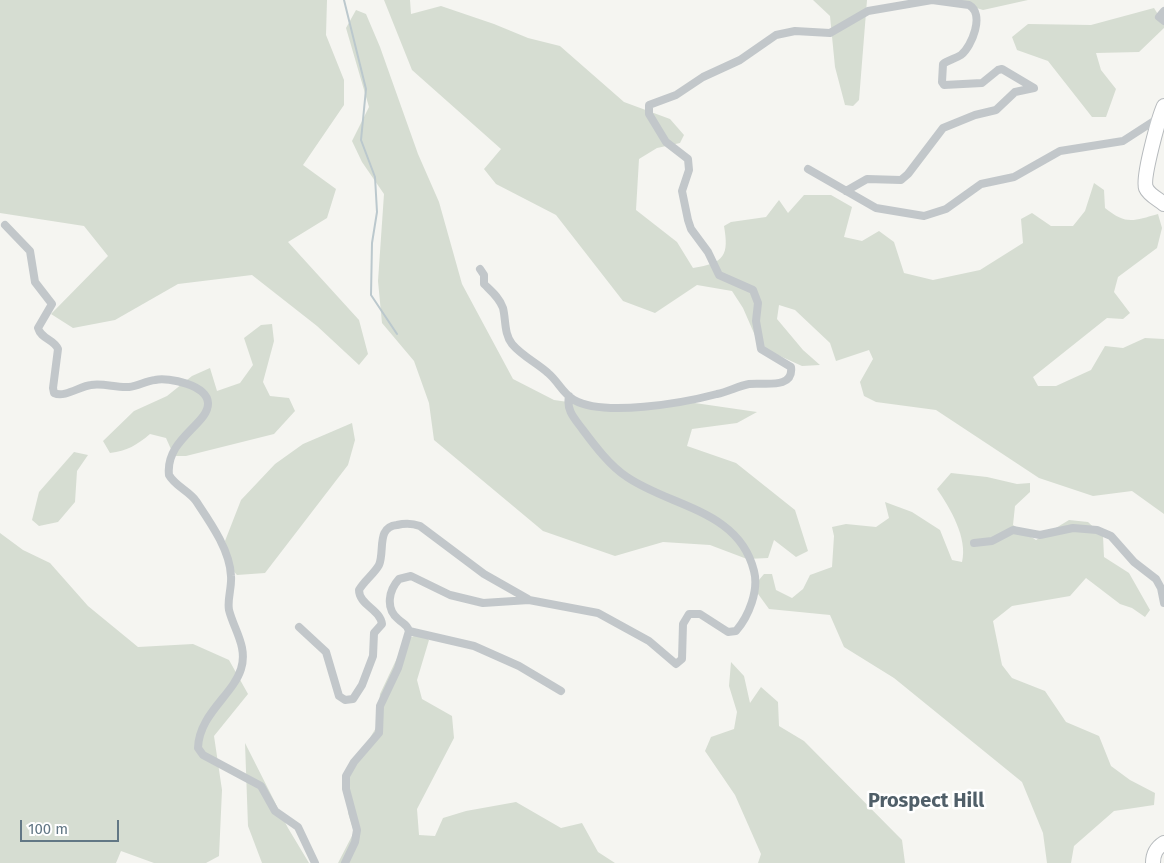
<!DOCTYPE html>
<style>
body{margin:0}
#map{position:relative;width:1164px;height:863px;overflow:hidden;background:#f5f5f1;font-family:"Fira Sans",sans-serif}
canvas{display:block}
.scale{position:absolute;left:20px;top:820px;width:99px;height:22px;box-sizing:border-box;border:2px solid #627785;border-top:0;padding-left:6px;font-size:15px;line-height:18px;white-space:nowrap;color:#627785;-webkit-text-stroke:4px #fff;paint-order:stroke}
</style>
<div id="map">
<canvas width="1164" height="863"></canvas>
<div class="scale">100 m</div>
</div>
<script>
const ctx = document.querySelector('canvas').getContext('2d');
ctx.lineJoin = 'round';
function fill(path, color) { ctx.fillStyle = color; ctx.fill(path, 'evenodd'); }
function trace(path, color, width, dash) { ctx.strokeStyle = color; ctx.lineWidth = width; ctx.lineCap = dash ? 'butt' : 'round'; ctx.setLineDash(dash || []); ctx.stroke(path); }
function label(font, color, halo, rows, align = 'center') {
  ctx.font = font + ' "Fira Sans",sans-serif'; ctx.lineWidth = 5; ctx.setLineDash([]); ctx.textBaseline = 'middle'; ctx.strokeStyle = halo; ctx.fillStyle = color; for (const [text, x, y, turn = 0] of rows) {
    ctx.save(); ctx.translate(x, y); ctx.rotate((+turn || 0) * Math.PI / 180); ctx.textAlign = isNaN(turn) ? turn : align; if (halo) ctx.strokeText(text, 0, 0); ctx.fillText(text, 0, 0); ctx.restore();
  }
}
const green = new Path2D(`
 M 0,0 L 327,0 L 326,35 L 344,80 L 344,105 L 303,165 L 336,189 L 327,218 L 288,242 L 359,320 L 368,354 L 359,365 L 317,326 L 252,275 L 178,284 L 115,320 L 73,328 L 51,314 L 108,256 L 84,226 L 0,213 Z
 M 384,0 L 410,0 L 411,14 L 441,6 L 494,24 L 528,38 L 560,46 L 624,102 L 670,119 L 684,135 L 680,143 L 657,148 L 639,159 L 636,210 L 677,242 L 693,268 C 725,263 729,255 724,226 L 731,222 L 766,217 L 779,200 L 788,213 L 804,195 L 831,195 L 852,207 L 844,237 L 862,241 L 879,231 L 894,242 L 904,273 L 933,280 L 980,270 L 1023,243 L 1021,219 L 1032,213 L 1051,226 L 1073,226 L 1085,211 L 1094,183 L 1104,190 L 1105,208 C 1126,225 1133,221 1158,214 L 1162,228 L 1157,248 L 1118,277 L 1114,292 L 1130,313 L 1123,319 L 1107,318 L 1033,377 L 1038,386 L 1056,386 L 1091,370 L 1105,346 L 1123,348 L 1145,338 L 1164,339 L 1164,514 L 1132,491 L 1093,496 L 1039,478 L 936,410 L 876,402 L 864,396 L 860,382 L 873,359 L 869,350 L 836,361 L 830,343 L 795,310 L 779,305 L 777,319 L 803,350 L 820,365 L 802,366 L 760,347 L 743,308 L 732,291 L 697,285 L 655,313 L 623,301 L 556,215 L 496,184 L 484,169 L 501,149 L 412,70 Z
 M 813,0 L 867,0 L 859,100 L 853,106 L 845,105 L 835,67 L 830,16 Z
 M 951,0 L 1028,0 L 983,10 Z
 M 1154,8 L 1164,24 L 1164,28 L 1139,52 L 1096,53 L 1101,70 L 1116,89 L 1106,117 L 1092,117 L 1048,61 L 1017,50 L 1012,37 L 1028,24 L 1091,25 Z
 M 356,10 L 366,14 L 380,47 L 418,154 L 439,202 L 462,284 L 513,379 L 554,400 L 603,407 L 681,401 L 757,412 L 737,423 L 692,429 L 687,446 L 736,463 L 795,510 L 808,551 L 796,557 L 774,540 L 768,558 L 747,559 L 710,545 L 663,542 L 615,556 L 543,531 L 434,440 L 429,403 L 414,361 L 382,323 L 378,281 L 384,194 L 362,162 L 352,141 L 369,107 L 346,28 Z
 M 272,324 L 274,341 L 263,382 L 270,396 L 289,398 L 295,411 L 274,434 L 186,456 L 174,456 L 166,438 L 150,434 C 137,445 127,451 110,453 L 103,441 L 134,411 L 167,396 L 192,376 L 210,368 L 217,391 L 240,383 L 253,365 L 244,338 L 261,325 Z
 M 352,423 L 355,440 L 348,465 L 265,573 L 237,575 L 229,566 L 225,541 L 241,500 L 275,464 L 303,444 Z
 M 74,452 L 88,455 L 77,471 L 75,502 L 58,522 L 39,526 L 32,520 L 39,492 Z
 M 951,473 L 987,477 L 1017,484 L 1030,483 L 1030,492 L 1015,506 L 1013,525 L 1036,540 L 1069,520 L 1088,522 L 1103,536 L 1104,557 L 1129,573 L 1150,610 L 1145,617 L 1132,608 L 1120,604 L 1086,578 L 1070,596 L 1012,606 L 993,621 L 1002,665 L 1012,678 L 1045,691 L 1066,722 L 1099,736 L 1111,766 L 1130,780 L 1155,793 L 1154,805 L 1114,811 L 1074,846 L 1071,863 L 1047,863 L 1043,833 L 1022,782 L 894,678 L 844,647 L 830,615 L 769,609 L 753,587 L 764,574 L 772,574 L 776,590 L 792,598 L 803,589 L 810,575 L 832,567 L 834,536 L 832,527 L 846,524 L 876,527 L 889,518 L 885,502 L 912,512 L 940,530 L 952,560 L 962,562 C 968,538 950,508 937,489 Z
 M 0,533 L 23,550 L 50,563 L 88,606 L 138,647 L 193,644 L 229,660 L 248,694 L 214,736 L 222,790 L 219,856 L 206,863 L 154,863 L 121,851 L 116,863 L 0,863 Z
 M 422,633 L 429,640 L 417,680 L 422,699 L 452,716 L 454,738 L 417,809 L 419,835 L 435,836 L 443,818 L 466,811 L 516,802 L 561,828 L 582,823 L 598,852 L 615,863 L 338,863 L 354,832 L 348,813 L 348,775 L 377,726 L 380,694 L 406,639 Z
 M 731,662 L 744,676 L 750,703 L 761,687 L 778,702 L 779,726 L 804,741 L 902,840 L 905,863 L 758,863 L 761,854 L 735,795 L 705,751 L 711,737 L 734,729 L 737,712 L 729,686 Z
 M 245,743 L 288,828 L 309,863 L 262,863 L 248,826 Z`);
const stream = new Path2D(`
 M 344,0 L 366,89 L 361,140 L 375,177 L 377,212 L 372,243 L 371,295 L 397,334`);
const minor = new Path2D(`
 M 1164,11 L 1159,17 L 1164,21
 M 808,169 L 876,208 L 924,216 L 946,209 L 981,184 L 1014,177 L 1060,151 L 1123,141 L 1157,119
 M 846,191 L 867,179 L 901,180 L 908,174 L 943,128 L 975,115 L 996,110 L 1015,92 L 1034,88 L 1002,69 L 998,70 L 982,83 L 944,85 L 942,82 L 943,64 C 948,60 955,59 961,55 C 972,46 985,14 969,5 L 932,0
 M 5,225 L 30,251 L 35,282 L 52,304 L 38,328 C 41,339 54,339 58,349 L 53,388 L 54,393 C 65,398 80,386 91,385 C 104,383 116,388 129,387 C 138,386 146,381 155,380 C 169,377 207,385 208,403 C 209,424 165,439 169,475 C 175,486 189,491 196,501 C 210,522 230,550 231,576 C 232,588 227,599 229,610 C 234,630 248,647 241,669 C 233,695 199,714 198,748 L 203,755 L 261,786 L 275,811 L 298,827 L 315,863
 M 480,269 L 484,275 L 484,284 C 491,291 499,297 503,308 C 506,320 504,334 512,344 C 522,356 537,363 548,373 C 558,381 562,393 574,400 C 604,417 683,403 717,394 C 728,392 738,386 749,384 C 763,382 794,390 791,367 L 761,349 L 756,321 L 758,303 L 753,290 L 719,275 L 708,252 L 691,229 L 688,220 L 682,191 L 689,170 L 688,159 L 666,142 L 649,114 L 649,105 L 676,95 L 703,77 L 740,60 L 776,35 L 795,31 L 830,33 L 868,11 L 932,0
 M 974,543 L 992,541 L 1013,530 L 1040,535 L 1073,528 L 1097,530 L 1111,536 L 1134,562 L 1156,579 L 1161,588 L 1164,603
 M 299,627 L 326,652 L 339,696 L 345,700 L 353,699 L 362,685 L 373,656 L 374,633 L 382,624 C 380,609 359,605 359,590 C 364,581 374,574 379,565 C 385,551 376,527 397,525 C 405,523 412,523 420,526 L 484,574 L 528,599
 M 409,631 L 474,646 L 519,666 L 561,691
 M 345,863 L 355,842 L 357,830 L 346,789 L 346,776 L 354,762 L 379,733 L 380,706 L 398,668 L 409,631 C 407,624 403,624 398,619 C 385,608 389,590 399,579 L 411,576 L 450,595 L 483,603 L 529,600 L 598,613 L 649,641 L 676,664 L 682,659 L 683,624 L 689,614 L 700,614 L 728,632 L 736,631 C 749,616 759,590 754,571 C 739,510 671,507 627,477 C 610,466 595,446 583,430 C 575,419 566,411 569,396`);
const trunk = new Path2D(`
 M 1164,106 C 1159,117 1142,178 1146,188 C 1149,195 1158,199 1164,204
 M 1153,863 C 1153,854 1156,848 1164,843`);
const districtNames = [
 ["Prospect Hill",926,801]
];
fill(green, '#d6ddd2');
trace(stream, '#bbc8cd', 2);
trace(trunk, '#b6babd', 16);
trace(minor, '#c2c7ca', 8);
trace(trunk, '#fff', 14);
label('bold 20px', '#505f69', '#fff', districtNames);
</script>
